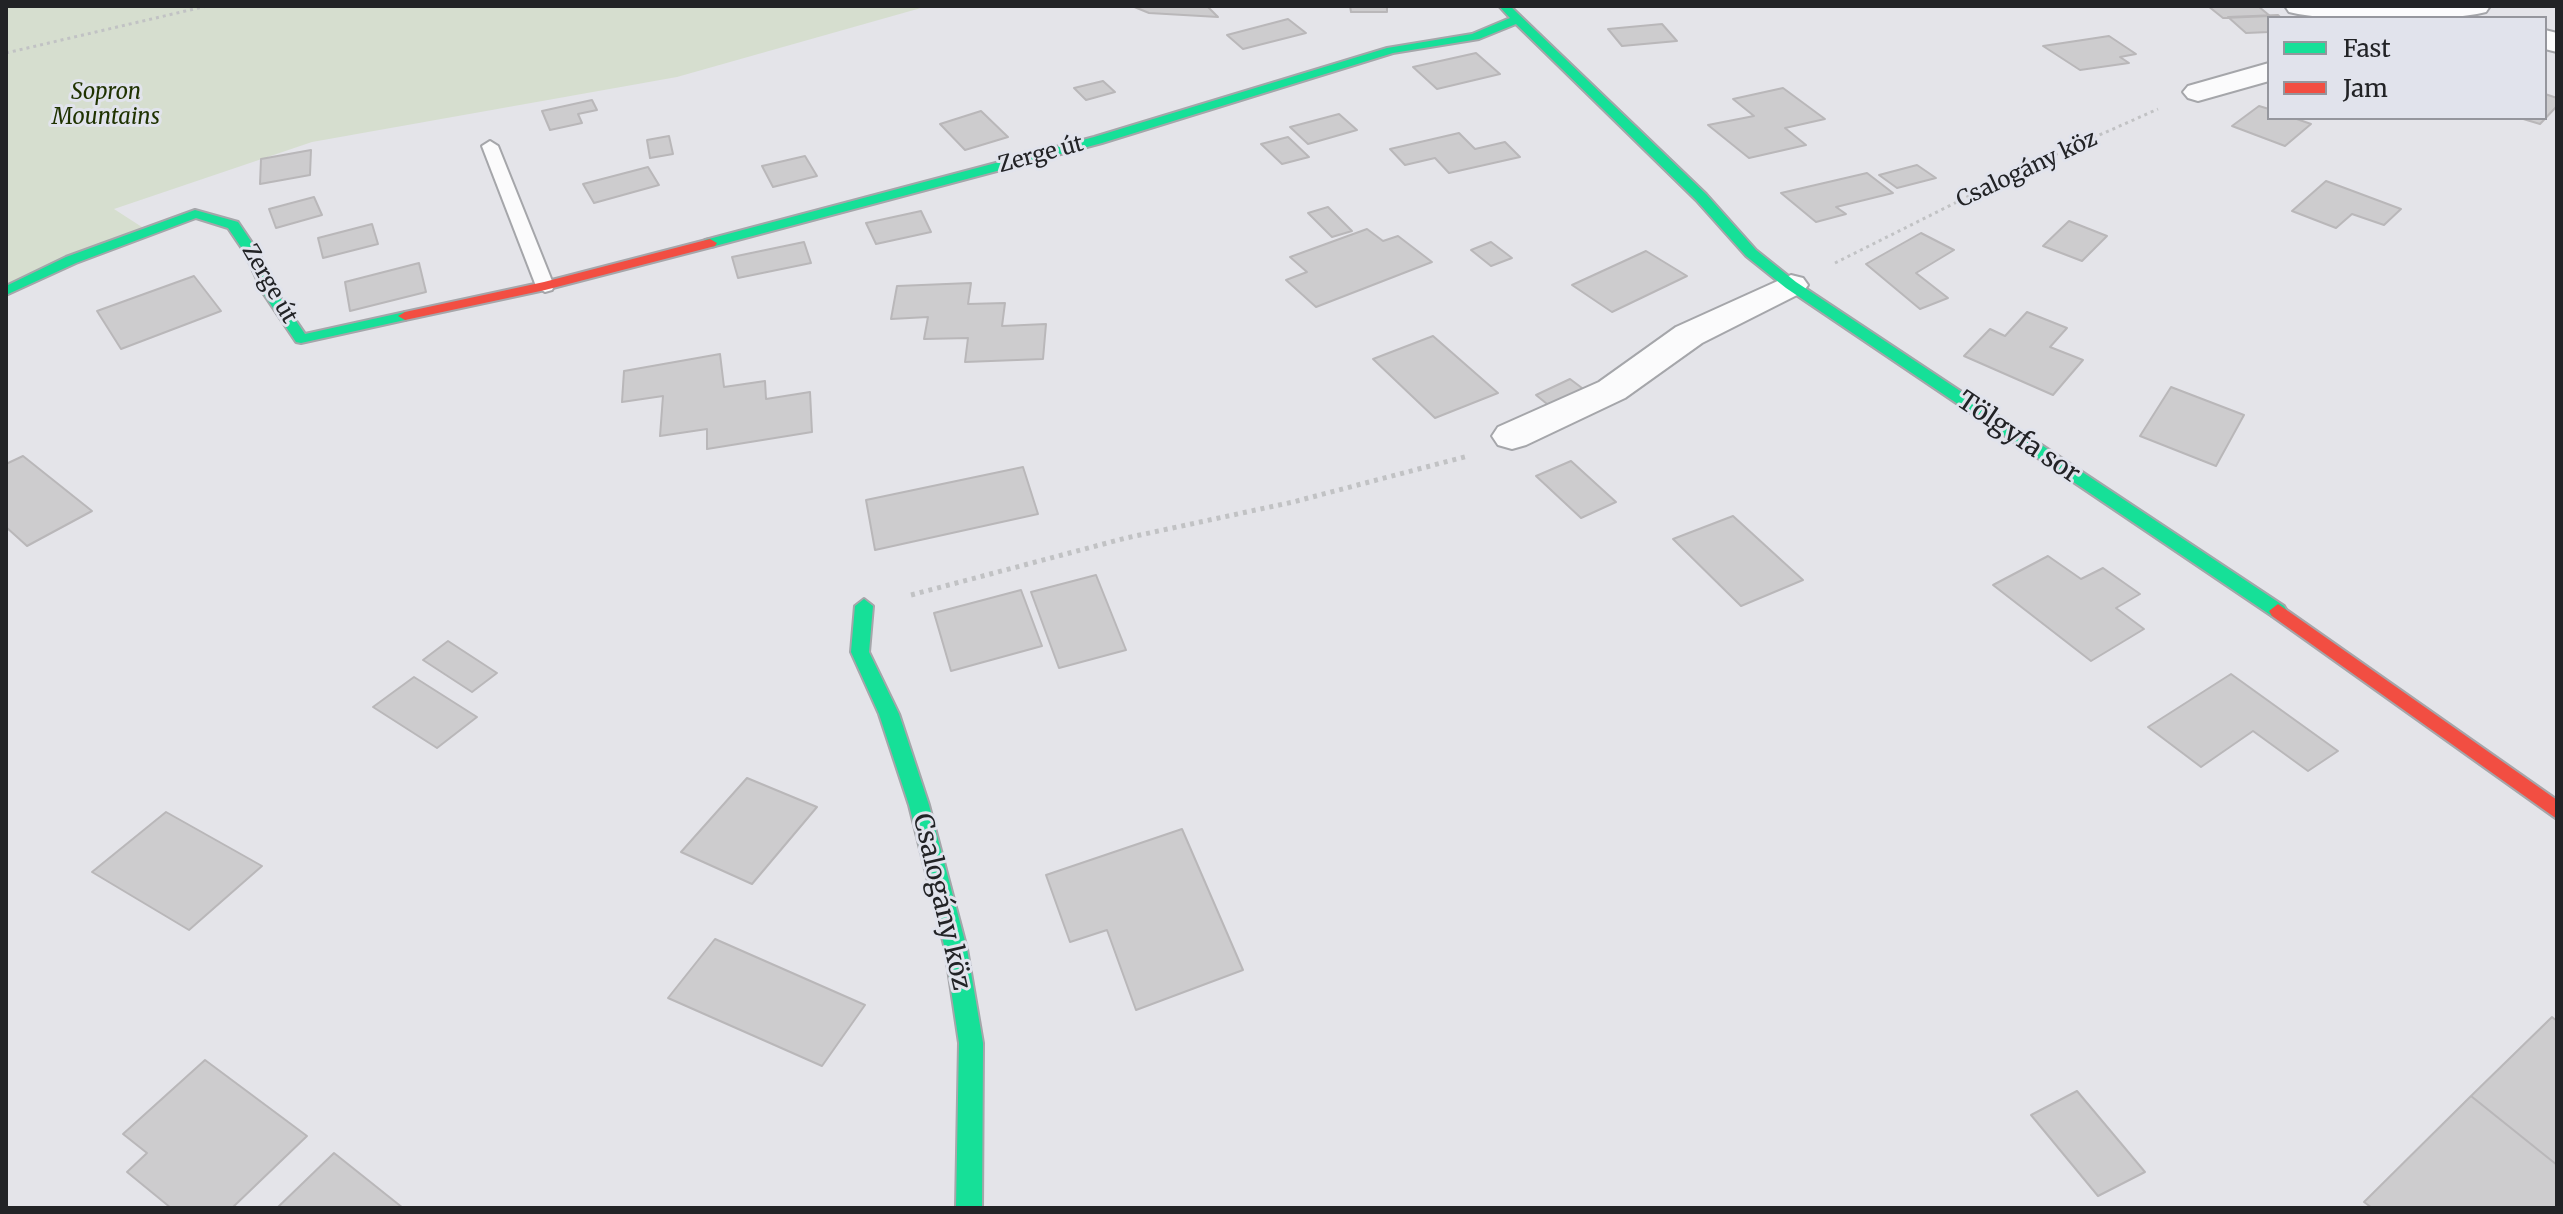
<!DOCTYPE html>
<meta charset="utf-8">
<style>
body{margin:0}
#map{position:relative;width:2563px;height:1214px;overflow:hidden;background:#e4e4e9;font-family:Merriweather,serif}
canvas{display:block}
.frame{position:absolute;inset:0;border:8px solid #222326;pointer-events:none}
.legend{position:absolute;left:2267px;top:16px;width:280px;height:104px;box-sizing:border-box;background:#e1e3ec;border:2px solid #95969d;margin:0;padding:10px 14px;list-style:none;font-size:24px;color:#222326}
.legend li{display:flex;align-items:center;gap:16px;height:40px}
.legend b{width:40px;border:2px solid #95969d}
</style>
<div id="map">
<canvas width="2563" height="1214"></canvas>
<div class="frame"></div>
<ul class="legend">
<li><b style="height:10px;background:#16e098"></b>Fast</li>
<li><b style="height:10px;background:#f24e42"></b>Jam</li>
</ul>
</div>
<script>
const ctx = document.querySelector('canvas').getContext('2d');
ctx.lineJoin = 'round';
function fill(path, color) { ctx.fillStyle = color; ctx.fill(path, 'evenodd'); }
function trace(path, color, width, dash) { ctx.strokeStyle = color; ctx.lineWidth = width; ctx.lineCap = dash ? 'butt' : 'round'; ctx.setLineDash(dash || []); ctx.stroke(path); }
function label(font, color, halo, rows, align = 'center') {
  ctx.font = font + ' Merriweather,serif'; ctx.lineWidth = 6; ctx.setLineDash([]); ctx.textBaseline = 'middle'; ctx.strokeStyle = halo; ctx.fillStyle = color; for (const [text, x, y, turn = 0] of rows) {
    ctx.save(); ctx.translate(x, y); ctx.rotate((+turn || 0) * Math.PI / 180); ctx.textAlign = isNaN(turn) ? turn : align; if (halo) ctx.strokeText(text, 0, 0); ctx.fillText(text, 0, 0); ctx.restore();
  }
}
const green = new Path2D(`
 M 6,6 L 928,6 L 677,77 L 312,142 L 114,209 L 145,229 L 6,294 Z`);
const building = new Path2D(`
 M 1132,6 L 1207,6 L 1218,17 L 1149,13 Z
 M 1350,6 L 1387,6 L 1387,12 L 1351,12 Z
 M 2208,6 L 2258,6 L 2270,16 L 2223,18 Z
 M 2278,15 L 2281,18 L 2269,18 L 2269,32 L 2246,33 L 2228,17 Z
 M 1288,19 L 1306,33 L 1243,49 L 1227,35 Z
 M 1662,24 L 1677,41 L 1622,46 L 1608,29 Z
 M 2109,36 L 2136,54 L 2120,57 L 2129,63 L 2080,70 L 2043,46 Z
 M 1476,53 L 1500,74 L 1437,89 L 1413,67 Z
 M 1103,81 L 1115,92 L 1086,100 L 1074,88 Z
 M 1783,88 L 1825,119 L 1785,128 L 1806,145 L 1749,158 L 1708,125 L 1754,116 L 1733,99 Z
 M 2545,94 L 2557,98 L 2557,106 L 2540,124 L 2520,118 L 2545,118 Z
 M 592,100 L 597,110 L 578,114 L 582,123 L 550,130 L 542,111 Z
 M 2259,106 L 2269,109 L 2269,118 L 2294,118 L 2311,124 L 2285,146 L 2232,126 Z
 M 981,111 L 1008,137 L 965,150 L 940,124 Z
 M 1339,114 L 1357,130 L 1308,144 L 1290,127 Z
 M 1459,133 L 1475,149 L 1505,142 L 1520,157 L 1449,173 L 1435,158 L 1405,165 L 1390,149 Z
 M 669,136 L 673,154 L 650,158 L 647,140 Z
 M 1288,137 L 1309,157 L 1282,164 L 1261,144 Z
 M 311,150 L 310,175 L 260,184 L 261,159 Z
 M 805,156 L 817,176 L 773,187 L 762,166 Z
 M 1917,165 L 1936,178 L 1897,188 L 1879,175 Z
 M 648,167 L 659,185 L 594,203 L 583,184 Z
 M 1867,173 L 1893,193 L 1836,207 L 1846,214 L 1816,222 L 1781,193 Z
 M 2326,181 L 2401,209 L 2384,225 L 2352,214 L 2336,228 L 2292,211 Z
 M 314,197 L 322,215 L 276,228 L 269,209 Z
 M 1328,207 L 1352,231 L 1332,237 L 1308,213 Z
 M 921,211 L 931,232 L 876,244 L 866,223 Z
 M 2069,221 L 2107,236 L 2082,261 L 2043,246 Z
 M 372,224 L 378,244 L 323,258 L 318,238 Z
 M 1367,229 L 1383,241 L 1398,236 L 1432,262 L 1316,307 L 1286,280 L 1307,272 L 1290,257 Z
 M 1921,233 L 1954,250 L 1916,273 L 1948,298 L 1920,309 L 1866,264 Z
 M 804,242 L 811,263 L 738,278 L 732,257 Z
 M 1491,242 L 1512,258 L 1491,266 L 1471,250 Z
 M 1646,251 L 1687,276 L 1612,312 L 1572,285 Z
 M 419,263 L 426,292 L 350,311 L 345,282 Z
 M 194,276 L 221,311 L 121,349 L 97,311 Z
 M 971,283 L 968,304 L 1005,303 L 1002,326 L 1046,324 L 1043,359 L 965,362 L 968,338 L 924,339 L 928,317 L 891,319 L 897,286 Z
 M 2027,312 L 2067,328 L 2050,347 L 2083,360 L 2053,395 L 1964,356 L 1990,329 L 2005,336 Z
 M 1433,336 L 1498,393 L 1435,418 L 1373,359 Z
 M 720,354 L 724,387 L 765,381 L 766,399 L 810,392 L 812,432 L 707,449 L 707,429 L 660,436 L 663,396 L 622,402 L 624,371 Z
 M 1570,379 L 1586,391 L 1552,408 L 1536,395 Z
 M 2171,387 L 2244,415 L 2216,466 L 2140,436 Z
 M 23,456 L 92,511 L 27,546 L 6,527 L 6,464 Z
 M 1571,461 L 1616,502 L 1581,518 L 1536,476 Z
 M 1023,467 L 1038,514 L 875,550 L 866,500 Z
 M 1733,516 L 1803,580 L 1741,606 L 1673,539 Z
 M 2048,556 L 2081,579 L 2103,568 L 2140,594 L 2116,608 L 2144,629 L 2091,661 L 1993,585 Z
 M 1096,575 L 1126,650 L 1059,668 L 1031,592 Z
 M 1021,590 L 1042,646 L 951,671 L 934,613 Z
 M 448,641 L 497,673 L 472,692 L 423,660 Z
 M 2231,674 L 2338,751 L 2308,771 L 2253,731 L 2201,767 L 2148,727 Z
 M 414,677 L 477,717 L 437,748 L 373,707 Z
 M 747,778 L 817,807 L 752,884 L 681,852 Z
 M 166,812 L 262,866 L 189,930 L 92,872 Z
 M 1182,829 L 1243,970 L 1136,1010 L 1107,930 L 1070,942 L 1046,875 Z
 M 715,939 L 865,1005 L 822,1066 L 668,998 Z
 M 2552,1017 L 2557,1021 L 2557,1165 L 2471,1096 Z
 M 205,1060 L 307,1136 L 232,1208 L 171,1208 L 127,1172 L 147,1153 L 123,1134 Z
 M 2077,1091 L 2145,1172 L 2098,1196 L 2031,1115 Z
 M 2471,1096 L 2557,1165 L 2557,1208 L 2372,1208 L 2364,1202 Z
 M 334,1153 L 403,1208 L 277,1208 Z`);
const pathFar1 = new Path2D(`
 M 6,53 L 207,6
 M 1835,263 L 2023,169 L 2158,109`);
const path = new Path2D(`
 M 911,595 L 1126,538 L 1293,502 L 1468,456`);
const lane = new Path2D(`
 M 490,141 L 498,146 L 554,286 L 552,290 L 545,292 L 536,286 L 482,146 Z`);
const street = new Path2D(`
 M 2285,6 L 2490,6 L 2486,12 C 2441,23 2334,23 2289,12 Z
 M 2545,30 L 2557,33 L 2557,52 L 2545,49 Z
 M 2269,63 L 2269,81 L 2198,101 L 2188,98 L 2183,92 L 2188,86 Z
 M 1791,275 L 1803,278 L 1808,285 L 1803,292 L 1702,343 L 1625,398 L 1526,445 L 1512,449 L 1498,445 L 1492,436 L 1498,427 L 1599,382 L 1676,327 Z`);
const fast = new Path2D(`
 M 1499,6 L 1510,6 L 1706,194 L 1756,250 L 1796,282 L 2284,606 L 2287,611 L 2284,616 L 2272,616 L 1786,288 L 1746,256 L 1696,200 L 1516,24 L 1479,39 L 1393,53 L 1102,143 L 715,246 L 710,247 L 703,243 L 705,240 L 1094,137 L 1387,48 L 1472,34 L 1510,18 Z
 M 195,210 L 238,222 L 259,253 L 277,293 L 305,334 L 405,312 L 412,316 L 405,320 L 301,343 L 296,342 L 263,293 L 245,253 L 228,228 L 196,218 L 76,263 L 6,295 L 6,286 L 66,257 Z
 M 864,599 L 873,606 L 869,652 L 899,714 L 929,805 L 967,949 L 983,1043 L 982,1208 L 956,1208 L 959,1043 L 945,949 L 909,805 L 879,714 L 851,652 L 855,606 Z`);
const jam = new Path2D(`
 M 710,239 L 717,243 L 715,246 L 545,290 L 405,320 L 398,316 L 405,312 L 544,282 Z
 M 2278,604 L 2557,800 L 2557,819 L 2272,616 L 2269,611 Z`);
const farParknames = [
 ["Sopron",106,93],
 ["Mountains",106,118]
];
const farStreetnames = [
 ["Zerge út",1041,155,-15],
 ["Csalogány köz",2027,170,-25],
 ["Zerge út",269,284,60]
];
const streetNames = [
 ["Tölgyfa sor",2018,438,34],
 ["Csalogány köz",941,902,77]
];
fill(green, '#d6decf');
fill(building, '#cdccce');
trace(building, '#b9b7b9', 2);
trace(lane, '#a5a6aa', 4);
trace(street, '#a5a6aa', 4);
trace(fast, '#a5a6aa', 4);
trace(jam, '#a5a6aa', 4);
trace(pathFar1, '#c1c2c4', 3, [3, 4]);
trace(path, '#c1c2c4', 5, [4, 5]);
fill(lane, '#fbfbfc');
fill(street, '#fbfbfc');
fill(fast, '#16e098');
fill(jam, '#f24e42');
label('italic 22px', '#1f3200', '#e1e3ec', farParknames);
label('22px', '#222326', '#e1e3ec', farStreetnames);
label('26px', '#222326', '#e1e3ec', streetNames);
</script>
